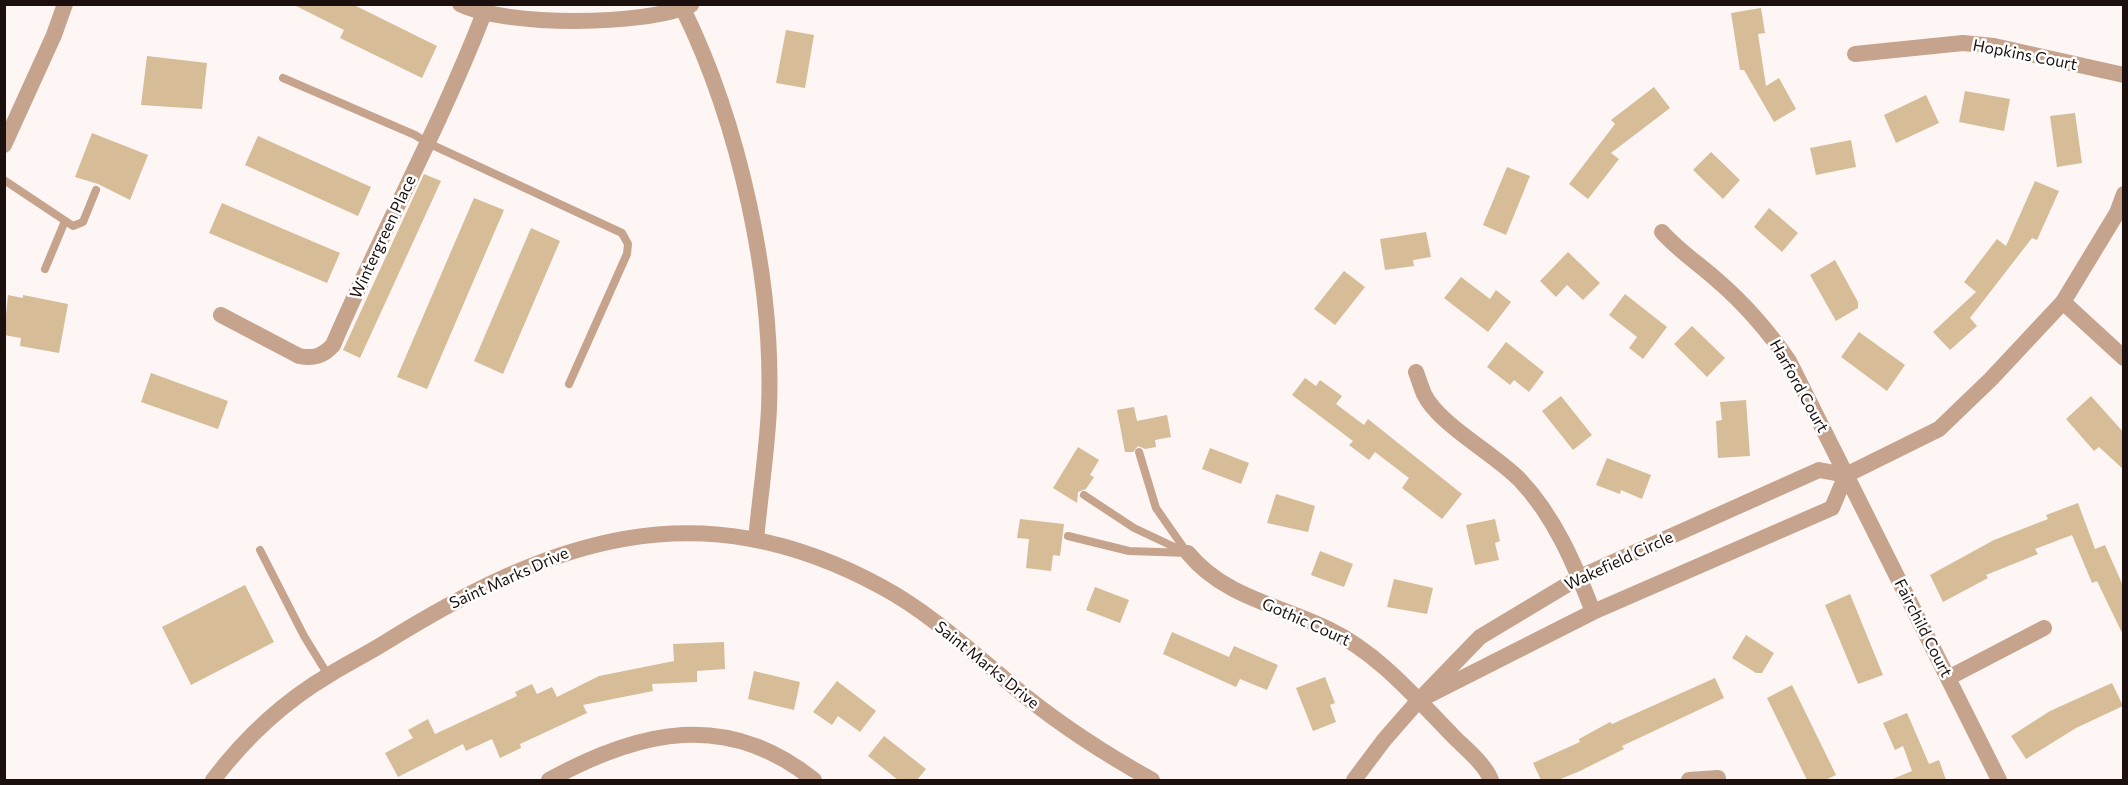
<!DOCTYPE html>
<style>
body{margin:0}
#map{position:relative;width:2128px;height:785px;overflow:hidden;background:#fdf6f4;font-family:Commissioner,sans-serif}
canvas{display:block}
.frame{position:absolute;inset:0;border:6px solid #1b100d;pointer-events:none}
</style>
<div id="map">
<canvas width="2128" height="785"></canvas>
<div class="frame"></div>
</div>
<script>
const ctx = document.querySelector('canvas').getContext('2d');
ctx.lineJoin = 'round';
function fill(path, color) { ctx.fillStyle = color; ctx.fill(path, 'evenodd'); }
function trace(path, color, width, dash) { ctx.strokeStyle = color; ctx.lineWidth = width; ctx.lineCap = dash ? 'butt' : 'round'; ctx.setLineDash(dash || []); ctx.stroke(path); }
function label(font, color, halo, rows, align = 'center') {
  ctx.font = font + ' Commissioner,sans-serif'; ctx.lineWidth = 5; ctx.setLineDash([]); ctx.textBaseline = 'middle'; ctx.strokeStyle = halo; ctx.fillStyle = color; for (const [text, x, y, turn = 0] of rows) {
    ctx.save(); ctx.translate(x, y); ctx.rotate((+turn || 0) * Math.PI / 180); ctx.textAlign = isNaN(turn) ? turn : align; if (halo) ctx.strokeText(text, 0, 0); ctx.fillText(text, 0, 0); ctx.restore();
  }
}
const building = new Path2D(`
 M 292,4 L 352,4 L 437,46 L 422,78 L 340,38 L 344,30 Z
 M 1761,8 L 1765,33 L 1758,34 L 1766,86 L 1779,78 L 1796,109 L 1774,122 L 1744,70 L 1740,70 L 1731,13 Z
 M 786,30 L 814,35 L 805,88 L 776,83 Z
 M 147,56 L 207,63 L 202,109 L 141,105 Z
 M 1654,87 L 1670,108 L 1611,153 L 1619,159 L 1588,199 L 1569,184 L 1615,124 L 1611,120 Z
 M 1965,91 L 2010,99 L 2004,131 L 1959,122 Z
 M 1926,95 L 1939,123 L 1896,143 L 1884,115 Z
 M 2075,113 L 2082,163 L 2057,167 L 2050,116 Z
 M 92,133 L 148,155 L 130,200 L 98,184 L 75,177 Z
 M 258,136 L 371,187 L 358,216 L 245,165 Z
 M 1851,140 L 1856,167 L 1816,175 L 1810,148 Z
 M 1711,152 L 1740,180 L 1723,199 L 1693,170 Z
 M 1507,167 L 1530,176 L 1506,235 L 1483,225 Z
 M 424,174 L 441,181 L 360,358 L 343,350 Z
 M 2035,181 L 2059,191 L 2037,240 L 2032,238 L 1970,318 L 1977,326 L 1950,350 L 1933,332 L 1976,292 L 1964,282 L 1997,239 L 2006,246 Z
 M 474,198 L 504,210 L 427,389 L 397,377 Z
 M 222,203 L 340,253 L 327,283 L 209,233 Z
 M 1769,208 L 1798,233 L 1782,252 L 1754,227 Z
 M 531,228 L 560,241 L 503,374 L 474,361 Z
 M 1426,232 L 1431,257 L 1413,260 L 1414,266 L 1385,270 L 1380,239 Z
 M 1568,252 L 1600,283 L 1583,300 L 1567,285 L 1556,297 L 1540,281 Z
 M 1835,260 L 1858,302 L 1858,308 L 1836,321 L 1810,275 Z
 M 1344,271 L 1365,287 L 1335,325 L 1314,309 Z
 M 1461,277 L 1490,299 L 1496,290 L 1511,302 L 1488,332 L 1444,298 Z
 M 1625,294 L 1667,327 L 1643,359 L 1629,348 L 1637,337 L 1609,315 Z
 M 8,295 L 23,298 L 23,295 L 68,304 L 59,353 L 20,346 L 21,338 L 4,335 Z
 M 1692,326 L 1725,358 L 1707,377 L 1674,344 Z
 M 1859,332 L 1905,365 L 1887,391 L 1841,357 Z
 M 1506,342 L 1544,372 L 1529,392 L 1514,380 L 1510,385 L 1487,367 Z
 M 151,373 L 228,401 L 218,429 L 141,402 Z
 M 1305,378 L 1316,386 L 1320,380 L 1342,396 L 1336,404 L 1364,425 L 1368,419 L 1462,494 L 1442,519 L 1402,488 L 1409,478 L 1375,452 L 1369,460 L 1349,445 L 1353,441 L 1292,395 Z
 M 1561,396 L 1592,435 L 1573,450 L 1542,411 Z
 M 2091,396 L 2124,433 L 2124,470 L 2099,447 L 2094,451 L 2066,419 Z
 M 1746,400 L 1750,456 L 1718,458 L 1716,421 L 1722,420 L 1720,402 Z
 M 1134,407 L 1137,421 L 1167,415 L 1171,437 L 1155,440 L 1156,447 L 1145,449 L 1138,446 L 1133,452 L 1125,452 L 1117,410 Z
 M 1078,447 L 1099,460 L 1090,475 L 1094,477 L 1086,489 L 1078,492 L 1077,503 L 1053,488 Z
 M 1210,448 L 1249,463 L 1241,484 L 1202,469 Z
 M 1607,458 L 1651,475 L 1642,499 L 1621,490 L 1620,494 L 1596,485 Z
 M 1276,494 L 1315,506 L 1308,532 L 1267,523 Z
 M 2078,503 L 2095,549 L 2105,545 L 2124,588 L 2124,637 L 2097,581 L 2092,583 L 2072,535 L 2035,549 L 2038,554 L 1986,575 L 1988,578 L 1943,602 L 1930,575 L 1994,540 L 2048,519 L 2046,515 Z
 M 1020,519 L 1064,524 L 1060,556 L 1053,555 L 1051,571 L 1026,568 L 1029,539 L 1017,538 Z
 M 1495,519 L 1500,541 L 1495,543 L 1499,560 L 1475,565 L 1466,525 Z
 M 1320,551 L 1353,564 L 1344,587 L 1311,575 Z
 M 1394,579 L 1433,588 L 1427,614 L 1387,607 Z
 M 245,585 L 274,642 L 191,685 L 162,627 Z
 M 1095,587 L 1129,600 L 1120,623 L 1086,610 Z
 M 1850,594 L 1883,675 L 1858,684 L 1825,605 Z
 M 1172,632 L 1229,657 L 1234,646 L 1278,665 L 1267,690 L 1240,679 L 1236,687 L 1163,654 Z
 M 1746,635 L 1774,653 L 1762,673 L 1756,673 L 1732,658 Z
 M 724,642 L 725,669 L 697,671 L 697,682 L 652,684 L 653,691 L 583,705 L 587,713 L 520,744 L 521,748 L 500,758 L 492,739 L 466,751 L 463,744 L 398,777 L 385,753 L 413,738 L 408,730 L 428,719 L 435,734 L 517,696 L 515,692 L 532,684 L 537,694 L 552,687 L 557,697 L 599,676 L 674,661 L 673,644 Z
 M 754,671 L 800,682 L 794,710 L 748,699 Z
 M 1325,677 L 1335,703 L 1330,705 L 1336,722 L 1313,731 L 1296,688 Z
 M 1715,678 L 1724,698 L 1622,746 L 1624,749 L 1580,771 L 1558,780 L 1541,780 L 1533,763 L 1580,742 L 1579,739 L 1610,722 L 1612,724 Z
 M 837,681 L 876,711 L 860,732 L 838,716 L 832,725 L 813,712 Z
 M 2112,683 L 2123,706 L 2076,728 L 2026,759 L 2011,736 L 2050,711 Z
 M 1792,685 L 1836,775 L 1825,780 L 1807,780 L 1767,698 Z
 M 1907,713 L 1929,764 L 1939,760 L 1946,780 L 1890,780 L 1912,771 L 1903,746 L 1895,750 L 1883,723 Z
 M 884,736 L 926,769 L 917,780 L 898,780 L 868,756 Z`);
const service = new Path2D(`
 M 283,78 L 415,135 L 428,143 L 622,233 L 628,244 L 627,254 L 569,384
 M 4,180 L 73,226 L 83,222 L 96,190
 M 45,269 L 65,221
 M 1139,452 L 1156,508 L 1186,551
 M 1084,495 L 1134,528 L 1185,552
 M 1068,536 L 1129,551 L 1188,553
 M 260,550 L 304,636 L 328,675`);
const minor = new Path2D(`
 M 460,4 C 507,27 644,26 691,5
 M 683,9 C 739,123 774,280 769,408 C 767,452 760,496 756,540
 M 1855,54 L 1963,43 L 1994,46 L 2124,75
 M 4,145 L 54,35 L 65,4
 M 1662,232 C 1679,251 1699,264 1718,281 C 1746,305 1768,331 1789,361 L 1999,780
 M 2063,302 L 2124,358
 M 221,315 L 299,356 C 314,359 323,356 333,345 C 381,233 440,127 484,13
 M 1416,372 C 1419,380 1421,387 1424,394 C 1439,425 1494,453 1520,480 C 1555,517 1575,565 1593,612
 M 1188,553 C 1224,597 1279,605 1328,629 C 1378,653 1414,696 1453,736 C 1466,749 1484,763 1491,780
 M 1948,678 L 2044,628
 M 1427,696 L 1593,612 L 1832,508 L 1846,475
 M 213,780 C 245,738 283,702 329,675 C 348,663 367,654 386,642 C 552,539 698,487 882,587 C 934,615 979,659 1025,696 C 1065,728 1107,755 1152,780
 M 549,780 C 640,730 727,710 814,780
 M 1354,780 L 1384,740 L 1419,700 L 1480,637 L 1580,577 L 1819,470 L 1846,475 L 1939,429 L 1991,379 L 2063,302 L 2117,213 L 2124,194
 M 1689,780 L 1718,778`);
const streetNames = [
 ["Hopkins Court",2025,55,11],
 ["Wintergreen Place",383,237,-65],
 ["Harford Court",1799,386,61],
 ["Wakefield Circle",1619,561,-25],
 ["Saint Marks Drive",509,578,-24],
 ["Gothic Court",1306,622,24],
 ["Fairchild Court",1923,628,63],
 ["Saint Marks Drive",987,665,39]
];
fill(building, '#d7bc98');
trace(service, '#c6a38c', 8);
trace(minor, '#c6a38c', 16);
label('16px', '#1b100d', '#fff', streetNames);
</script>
